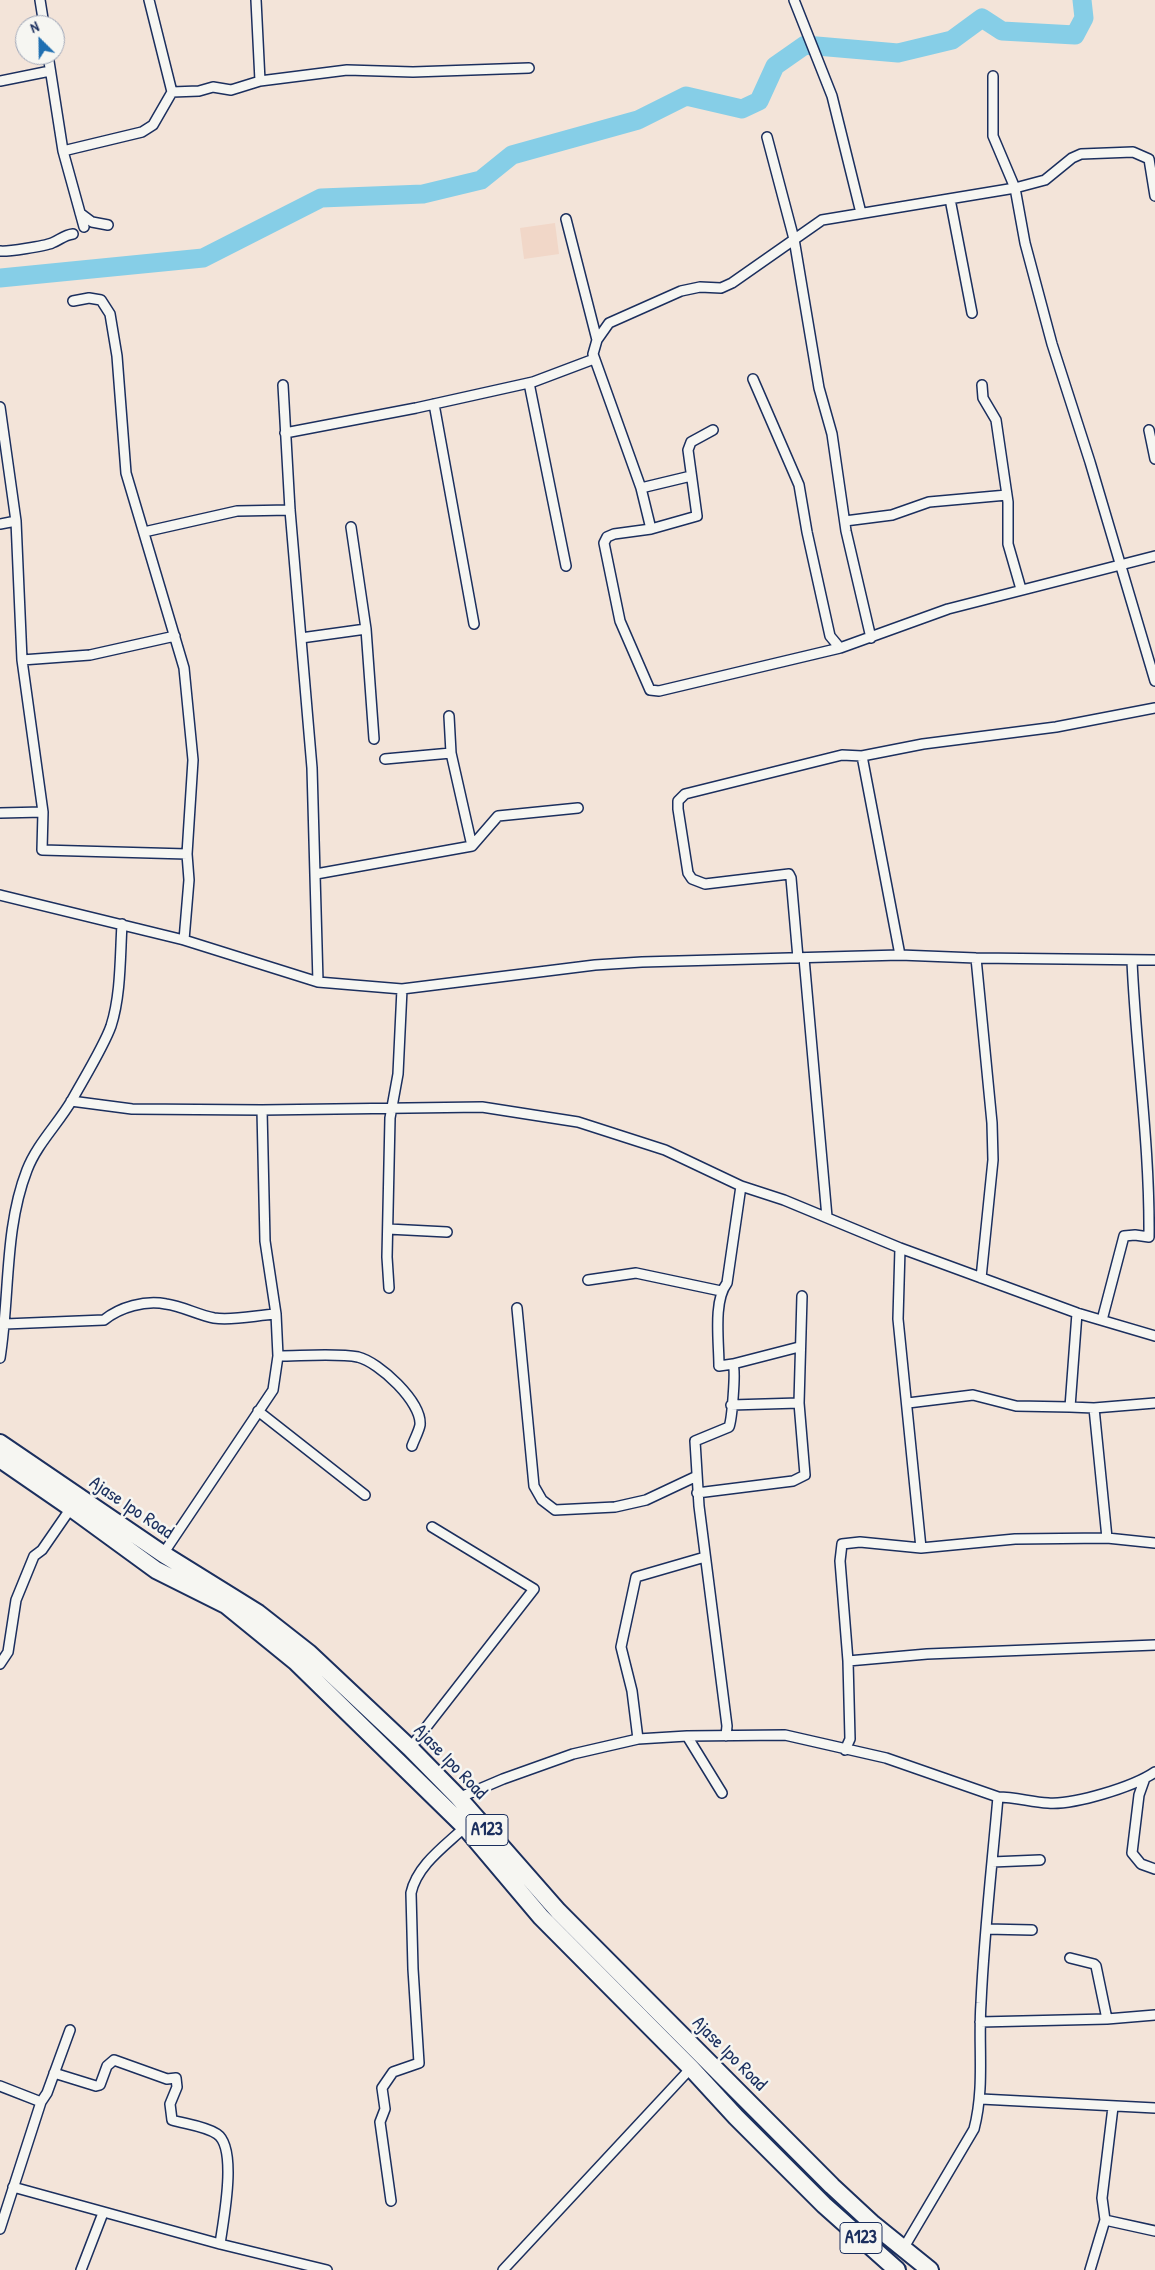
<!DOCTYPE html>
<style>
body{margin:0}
#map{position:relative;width:1155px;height:2270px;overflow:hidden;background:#f3e4d9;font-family:"Patrick Hand",sans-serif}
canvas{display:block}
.north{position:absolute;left:15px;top:15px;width:50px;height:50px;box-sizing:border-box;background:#f6f6f2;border:1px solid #9ea6b7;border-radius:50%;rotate:337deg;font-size:14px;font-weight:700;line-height:20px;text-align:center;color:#1b2f5e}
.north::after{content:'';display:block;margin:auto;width:18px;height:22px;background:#1f6fb2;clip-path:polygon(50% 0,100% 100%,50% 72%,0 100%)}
</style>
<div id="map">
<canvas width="1155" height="2270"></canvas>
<div class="north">N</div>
</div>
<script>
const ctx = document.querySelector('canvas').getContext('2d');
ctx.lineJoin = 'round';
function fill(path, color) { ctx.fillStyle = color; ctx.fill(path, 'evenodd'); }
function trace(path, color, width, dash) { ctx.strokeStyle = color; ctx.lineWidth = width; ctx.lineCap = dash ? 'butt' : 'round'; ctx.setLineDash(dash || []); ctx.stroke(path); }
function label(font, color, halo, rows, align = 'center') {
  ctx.font = font + ' "Patrick Hand",sans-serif'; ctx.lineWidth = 5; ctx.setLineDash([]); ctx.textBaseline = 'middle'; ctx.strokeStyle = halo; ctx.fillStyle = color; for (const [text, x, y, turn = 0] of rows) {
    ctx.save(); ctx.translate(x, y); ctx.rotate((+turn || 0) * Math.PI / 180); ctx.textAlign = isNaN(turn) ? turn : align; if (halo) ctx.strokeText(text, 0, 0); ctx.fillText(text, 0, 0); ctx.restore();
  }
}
const built = new Path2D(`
 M 555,223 L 559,254 L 524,259 L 520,228 Z`);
const river = new Path2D(`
 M 0,278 L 203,258 L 321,198 L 423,194 L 481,180 L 512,155 L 638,120 L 686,96 L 742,109 L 759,101 L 775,66 L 805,45 L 898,53 L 952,40 L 982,18 L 1002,31 L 1075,35 L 1084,18 L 1082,0`);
const street = new Path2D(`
 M 40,0 L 44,25
 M 149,0 L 172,92 L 199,91 L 213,87 L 231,90 L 260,81 L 347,70 L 413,72 L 529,68
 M 256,0 L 260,81
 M 794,0 L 832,96 L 861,213
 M 48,55 L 63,151 L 84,227
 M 993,76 L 993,136 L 1015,188 L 1025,243 L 1052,344 L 1090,462 L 1155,681
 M 0,81 L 50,71
 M 767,137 L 794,239 L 819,388 L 832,434 L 846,531 L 871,638
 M 63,151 L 142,132 L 153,125 L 172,92
 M 950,199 L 972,313
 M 80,213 L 92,222 L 108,225
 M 566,219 L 597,340
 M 0,251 C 7,252 45,246 52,243 C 60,240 64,235 73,234
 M 73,301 L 89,298 L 101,300 L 110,314 L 117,356 L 126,473 L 184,668 L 193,760 L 187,854 L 189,880 L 184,940
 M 593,354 L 641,488 L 651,529
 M 753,379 L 799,485 L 807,532 L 830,636 L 840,648
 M 529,383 L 566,566
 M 283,385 L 290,510 L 312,768 L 318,982
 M 982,385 L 983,398 L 996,420 L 1008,502 L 1008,544 L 1021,589
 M 434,404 L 474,624
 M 0,407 L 16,521 L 22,660 L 43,812 L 42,850 L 187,854
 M 713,430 L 691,442 L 688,450 L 697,516 L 651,529 L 614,534 L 607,537 L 604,543 L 620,621 L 650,690 L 659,691 L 840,648 L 948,609 L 1155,556
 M 1149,430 L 1155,459
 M 285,433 L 416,408 L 533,382 L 594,359 L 593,354 L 597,340 L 609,323 L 681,291 L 700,287 L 721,288 L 732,283 L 822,220 L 1015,188 L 1045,180 L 1072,158 L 1081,154 L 1133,152 L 1149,159 L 1155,196
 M 641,488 L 691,476
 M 845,521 L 892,515 L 929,502 L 1007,495
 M 0,524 L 16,521
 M 351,527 L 366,629 L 374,739
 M 144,532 L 237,511 L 290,510
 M 301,638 L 366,629
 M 22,660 L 90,655 L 175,636
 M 449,716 L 451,753
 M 862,756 L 900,955
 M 385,759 L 451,753 L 472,846
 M 0,813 L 43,812
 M 316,874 L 472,846 L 498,816 L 578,808
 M 0,895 L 184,940 L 318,982 L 402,989 L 595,965 L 642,962 L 900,955 L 976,958 L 1155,960
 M 798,958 L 791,878 L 789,874 L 705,884 L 692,879 L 688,873 L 678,809 L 678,801 L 685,794 L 842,755 L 862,756 L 923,744 L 1056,727 L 1155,708
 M 804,958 L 827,1217
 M 976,958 L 992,1123 L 993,1160 L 981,1278
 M 71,1101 L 132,1109 L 262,1110 L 482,1107 L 578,1122 L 665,1150 L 741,1186 L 784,1200 L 900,1248 L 1077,1313 L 1155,1336
 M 388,1229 L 447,1232
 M 900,1248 L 898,1319 L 921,1548
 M 588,1280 L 636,1273 L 721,1291
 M 389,1288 L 387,1257 L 390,1118 L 398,1074 L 402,989
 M 517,1308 L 534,1486 L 542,1500 L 555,1510 L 615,1507 L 646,1500 L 697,1476
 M 1102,1320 L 1124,1236 L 1135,1235 L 1149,1237 C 1150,1145 1136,1053 1132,961
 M 5,1324 L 104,1320 C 120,1307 145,1300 166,1304 C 182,1306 198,1315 214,1318 C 233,1321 257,1315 276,1314
 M 278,1356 C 301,1356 338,1353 358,1357 C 379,1362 422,1402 420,1425 C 419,1431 414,1440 412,1446
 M 0,1358 C 10,1296 4,1229 27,1170 C 37,1144 58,1124 72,1100 C 83,1080 104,1046 111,1026 C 121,995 120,957 122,924
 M 733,1364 L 799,1347
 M 908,1403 L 973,1395 L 1016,1406 L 1070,1407 L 1077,1313
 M 731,1405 L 799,1403
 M 1070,1407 L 1094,1408 L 1155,1403
 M 1094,1408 L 1107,1538
 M 258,1411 L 365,1495
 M 697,1493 L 793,1481 L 805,1475 L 799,1403 L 802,1296
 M 163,1554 L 273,1390 L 278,1356 L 276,1314 L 265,1241 L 262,1110
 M 848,1661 L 927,1654 L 1155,1645
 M 0,1664 L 8,1652 L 16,1600 L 34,1556 L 42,1550 L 71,1508
 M 687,1736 L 722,1793
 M 726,1736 L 727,1726 L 699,1506 L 695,1441 L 729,1427 C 732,1419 736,1371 733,1364 L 719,1366 C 719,1342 713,1301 727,1283 L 741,1186
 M 638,1739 L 632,1691 L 621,1647 L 636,1577 L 705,1557
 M 410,1748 L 534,1589 L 432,1527
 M 845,1750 L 850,1739 L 848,1661 L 840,1561 L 842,1544 L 860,1542 L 921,1548 L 1015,1539 L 1107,1538 L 1155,1543
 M 1145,1778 L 1139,1795 L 1132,1853 L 1141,1864 L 1155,1869
 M 456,1799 L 503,1779 L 573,1754 L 638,1739 L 687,1736 L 785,1735 L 886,1758 L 998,1797 C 1015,1797 1031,1802 1048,1803 C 1074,1805 1133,1787 1155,1772
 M 992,1862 L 1040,1860
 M 986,1929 L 1032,1930
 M 1070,1958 L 1094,1964 L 1096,1966 L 1107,2019
 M 980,2022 L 1107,2019 L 1155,2015
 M 54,2073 L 96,2086 L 100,2085 L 107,2066 L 114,2060 L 167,2079 L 176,2078 L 177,2087 L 170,2104 L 172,2120 C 185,2124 205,2126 217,2134 C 238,2148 223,2222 220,2244
 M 0,2086 L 41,2102
 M 981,2099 L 1155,2108
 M 13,2187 L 220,2244 L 327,2270
 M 391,2201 L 380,2122 L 385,2109 L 382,2088 L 393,2072 L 419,2063 L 413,1969 L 411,1893 C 417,1865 445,1846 465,1827
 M 1105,2220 L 1155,2231
 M 0,2229 L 41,2102 L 47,2093 L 70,2030
 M 903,2249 L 974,2129 C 985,2087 978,2046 981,2003 C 984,1934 992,1866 998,1797
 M 81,2270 L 103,2213
 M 503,2270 L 691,2068
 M 1090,2270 L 1105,2220 L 1102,2198 L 1113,2107`);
const highway = new Path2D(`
 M 0,1443 L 163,1554 L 258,1613 L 309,1653 L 410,1748 L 458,1797 L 558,1911 L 832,2186 L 873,2224 L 930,2270
 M 0,1459 L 71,1508 L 156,1570 L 226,1605 L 296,1662 L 465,1827 L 541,1917 L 691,2068 L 736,2117 L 824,2205 L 897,2270`);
const shields = [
 [487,1830,42],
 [861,2238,42]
];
const shieldNames = [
 ["A123",487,1830],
 ["A123",861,2238]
];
const streetNames = [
 ["Ajase Ipo Road",131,1508,34],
 ["Ajase Ipo Road",450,1762,46],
 ["Ajase Ipo Road",729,2054,45]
];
fill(built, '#f1d7c8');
trace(river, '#86cee7', 19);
trace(street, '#1b2f5e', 12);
trace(highway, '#1b2f5e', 20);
trace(street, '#f6f6f2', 9);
trace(highway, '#f6f6f2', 16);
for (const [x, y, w] of shields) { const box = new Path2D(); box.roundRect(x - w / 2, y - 15.5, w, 31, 4); ctx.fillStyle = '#f6f6f2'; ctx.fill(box); trace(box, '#1b2f5e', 1); }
label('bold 18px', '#1b2f5e', null, shieldNames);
label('19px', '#1b2f5e', '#f6f6f2', streetNames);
</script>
